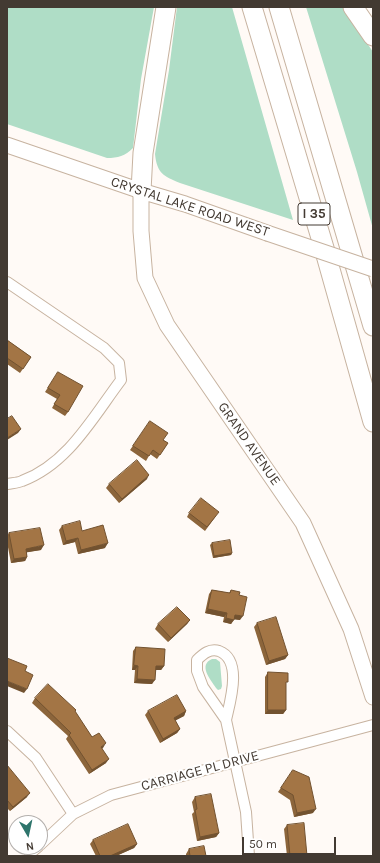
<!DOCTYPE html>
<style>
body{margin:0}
#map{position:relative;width:380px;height:863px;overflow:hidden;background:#fffaf6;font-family:Karla,sans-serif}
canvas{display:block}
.frame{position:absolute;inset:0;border:8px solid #433a32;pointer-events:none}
.north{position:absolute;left:8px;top:815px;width:40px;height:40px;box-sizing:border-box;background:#fff;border:1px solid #b4b0ad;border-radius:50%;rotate:171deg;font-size:11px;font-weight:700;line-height:16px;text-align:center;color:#433a32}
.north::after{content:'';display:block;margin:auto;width:14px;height:18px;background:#2e756c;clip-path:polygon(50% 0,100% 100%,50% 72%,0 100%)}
.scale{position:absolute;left:242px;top:837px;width:94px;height:18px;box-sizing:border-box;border:2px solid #433a32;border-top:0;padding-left:5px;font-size:12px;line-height:14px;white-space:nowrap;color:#433a32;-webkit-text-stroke:3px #fff;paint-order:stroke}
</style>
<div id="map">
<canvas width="380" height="863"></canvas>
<div class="frame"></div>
<div class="north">N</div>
<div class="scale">50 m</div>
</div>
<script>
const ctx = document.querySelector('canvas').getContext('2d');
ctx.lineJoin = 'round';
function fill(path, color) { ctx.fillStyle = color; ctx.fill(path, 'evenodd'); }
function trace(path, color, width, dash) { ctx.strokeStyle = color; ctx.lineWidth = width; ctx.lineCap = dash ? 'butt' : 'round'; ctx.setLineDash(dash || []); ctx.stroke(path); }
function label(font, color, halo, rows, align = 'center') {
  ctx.font = font + ' Karla,sans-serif'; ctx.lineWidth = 4; ctx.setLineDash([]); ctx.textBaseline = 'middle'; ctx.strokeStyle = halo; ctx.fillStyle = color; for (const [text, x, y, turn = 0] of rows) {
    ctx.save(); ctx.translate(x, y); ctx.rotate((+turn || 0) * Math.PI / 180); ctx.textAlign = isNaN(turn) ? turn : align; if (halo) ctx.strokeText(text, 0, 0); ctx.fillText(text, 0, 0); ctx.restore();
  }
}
const green = new Path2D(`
 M 7,7 L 154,7 L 141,79 L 133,148 C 125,156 118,158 107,158 L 7,124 Z
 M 177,7 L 232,7 L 293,220 L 180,183 C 163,176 157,173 155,154 L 169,70 Z
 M 306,7 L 343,7 L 373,52 L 373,229 L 357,172 Z
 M 212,659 L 216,659 L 220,662 L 222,686 L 221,689 L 218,690 L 216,688 C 210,679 198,665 212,659 Z`);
const street = new Path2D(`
 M 7,282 L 104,348 L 119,363 L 121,380 C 93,417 68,464 22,481 C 18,483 12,483 7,484
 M 226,720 C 230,702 243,660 219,651 C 210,648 203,654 197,660 L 197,671 L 203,687 L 226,720 L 246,812 L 249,856
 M 7,731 L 36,758 L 73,814
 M 40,845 L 73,814 L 111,795 L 373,725
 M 30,856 L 32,852 L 38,847`);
const secondary = new Path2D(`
 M 7,145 L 141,191 L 185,204 L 267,233
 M 141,191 L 141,231 L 145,278 L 167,325 L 303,523 L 351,629 L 373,697`);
const highway = new Path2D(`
 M 252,7 L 324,248 L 373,422
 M 279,7 L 373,326
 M 353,7 L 373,36
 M 141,191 L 143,153 L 166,7`);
const secondaryBridge = new Path2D(`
 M 267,233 L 373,269`);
const wall = new Path2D(`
 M 7,340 L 31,357 L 20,373 L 7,364 Z
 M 58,372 L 68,412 L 65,416 L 52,408 L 57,399 L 45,392 Z
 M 150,421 L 163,440 L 168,443 L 157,459 L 150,454 L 146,461 L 130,450 Z
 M 147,479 L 119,503 L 106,488 L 109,484 Z
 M 189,513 L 216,516 L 205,531 L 187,517 Z
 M 62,526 L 82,531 L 105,548 L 78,554 L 75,542 L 63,545 L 59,530 Z
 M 9,533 L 41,550 L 27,552 L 27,557 L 25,561 L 11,563 L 7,542 L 7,536 Z
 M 212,543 L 232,553 L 231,555 L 213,558 L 210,545 Z
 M 212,590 L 229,593 L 231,590 L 239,595 L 240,620 L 234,619 L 231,624 L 223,622 L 224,617 L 205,613 L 209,594 Z
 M 190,620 L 187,624 L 168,642 L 155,629 L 158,624 Z
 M 257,623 L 288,655 L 285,659 L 266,665 L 254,627 Z
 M 136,647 L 164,666 L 161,670 L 156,670 L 152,684 L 134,683 L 135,670 L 132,670 L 133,651 Z
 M 268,672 L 286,685 L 286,710 L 283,714 L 265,714 L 265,677 Z
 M 35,698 L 75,712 L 92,737 L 103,748 L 102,748 L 106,763 L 89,774 L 66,739 L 68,736 L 32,703 Z
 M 148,711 L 186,711 L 184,716 L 175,720 L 180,729 L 177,733 L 160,743 L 145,715 Z
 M 7,765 L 27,797 L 10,811 L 7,808 Z
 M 293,770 L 313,813 L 294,817 L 290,800 L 278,792 Z
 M 195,797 L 219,833 L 216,837 L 197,841 L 192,814 L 194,812 L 192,802 Z
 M 287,825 L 307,856 L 287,856 L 284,829 Z
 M 93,840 L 137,844 L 134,848 L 116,856 L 96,856 L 90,844 Z
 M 189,849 L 206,856 L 186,856 L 186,854 Z`);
const shadedWall = new Path2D(`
 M 21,429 L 18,433 L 7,440 L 7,438 Z
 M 149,475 L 147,479 L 119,503 L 122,499 Z
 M 78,538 L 75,542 L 63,545 L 66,541 Z
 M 108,543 L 105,548 L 78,554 L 81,550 Z
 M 44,545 L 41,550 L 23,553 L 26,549 Z
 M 232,553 L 231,555 L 213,558 L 214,556 Z
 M 27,557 L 25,561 L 11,563 L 14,559 Z
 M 208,609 L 227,613 L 224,617 L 205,613 Z
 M 235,615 L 243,616 L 240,620 L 232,619 Z
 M 226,618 L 234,620 L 231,624 L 223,622 Z
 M 190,620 L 187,624 L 168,642 L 171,638 Z
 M 288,655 L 285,659 L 266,665 L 269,661 Z
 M 134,665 L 138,666 L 135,670 L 132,670 Z
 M 156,666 L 164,666 L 161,670 L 153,670 Z
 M 137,679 L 155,680 L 152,684 L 134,683 Z
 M 7,681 L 27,689 L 24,693 L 7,686 Z
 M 268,710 L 286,710 L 283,714 L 265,714 Z
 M 186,711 L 184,716 L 171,723 L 174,718 Z
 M 180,729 L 177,733 L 160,743 L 163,739 Z
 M 106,743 L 103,748 L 98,751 L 101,747 Z
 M 109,759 L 106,763 L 89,774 L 92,770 Z
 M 30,793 L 27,797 L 10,811 L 13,807 Z
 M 316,809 L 313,813 L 294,817 L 297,813 Z
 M 219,833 L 216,837 L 197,841 L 200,837 Z
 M 137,844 L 134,848 L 116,856 L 110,856 Z`);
const building = new Path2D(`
 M 7,340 L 31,357 L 23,369 L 7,358 Z
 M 58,372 L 83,386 L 68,412 L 54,404 L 60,395 L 48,388 Z
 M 12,416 L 21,429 L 7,438 L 7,419 Z
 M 150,421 L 168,433 L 163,440 L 168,443 L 160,455 L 153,450 L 149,456 L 133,446 Z
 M 137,460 L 149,475 L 122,499 L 109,484 Z
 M 201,498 L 219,512 L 207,527 L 189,513 Z
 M 80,521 L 82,531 L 103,525 L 108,543 L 81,550 L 78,538 L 66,541 L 62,526 Z
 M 40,528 L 44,545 L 26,549 L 27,557 L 14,559 L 9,533 Z
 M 230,540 L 232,553 L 214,556 L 212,543 Z
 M 212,590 L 230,593 L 231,590 L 240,592 L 239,595 L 247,597 L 243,616 L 235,615 L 234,620 L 226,618 L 227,613 L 208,609 Z
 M 177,607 L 190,620 L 171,638 L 158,624 Z
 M 276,617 L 288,655 L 269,661 L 257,623 Z
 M 136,647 L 165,649 L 164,666 L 156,666 L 155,680 L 137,679 L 138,666 L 134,665 Z
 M 7,658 L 27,666 L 25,671 L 33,675 L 27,689 L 7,681 Z
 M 268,672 L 288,673 L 288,682 L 286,682 L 286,710 L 268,710 Z
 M 48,684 L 76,710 L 75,711 L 92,737 L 99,733 L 106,743 L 101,747 L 109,759 L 92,770 L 69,735 L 71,733 L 35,698 Z
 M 177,695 L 186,711 L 174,718 L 180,729 L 163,739 L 148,711 Z
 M 7,765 L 30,793 L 13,807 L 7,800 Z
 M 293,770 L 309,777 L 316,809 L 297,813 L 293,795 L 281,788 Z
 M 211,794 L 219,833 L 200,837 L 195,810 L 197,809 L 195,797 Z
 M 304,823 L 307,856 L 290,856 L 287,825 Z
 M 128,824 L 137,844 L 110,856 L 100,856 L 93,840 Z
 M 204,846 L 206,856 L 190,856 L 189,849 Z`);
const shields = [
 [314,214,32]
];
const shieldNames = [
 ["I 35",314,214]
];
const streetNames = [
 ["CRYSTAL LAKE ROAD WEST",190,207,18],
 ["GRAND AVENUE",249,444,55],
 ["CARRIAGE PL DRIVE",200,771,-15]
];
fill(green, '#afddc6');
trace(street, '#c7b3a0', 12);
trace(secondary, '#c7b3a0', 17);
trace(highway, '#c7b3a0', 21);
trace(street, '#fff', 10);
trace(secondary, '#fff', 15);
trace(highway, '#fff', 19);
trace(secondaryBridge, '#c7b3a0', 17, []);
trace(secondaryBridge, '#fff', 15);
fill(wall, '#8c653b');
fill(shadedWall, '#725230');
fill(building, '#a37545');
trace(building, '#725230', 1);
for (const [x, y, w] of shields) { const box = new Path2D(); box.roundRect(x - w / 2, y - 11, w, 22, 3); ctx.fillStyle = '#fff'; ctx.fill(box); trace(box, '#433a32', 1); }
label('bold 13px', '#433a32', null, shieldNames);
label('14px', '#433a32', '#fff', streetNames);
</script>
